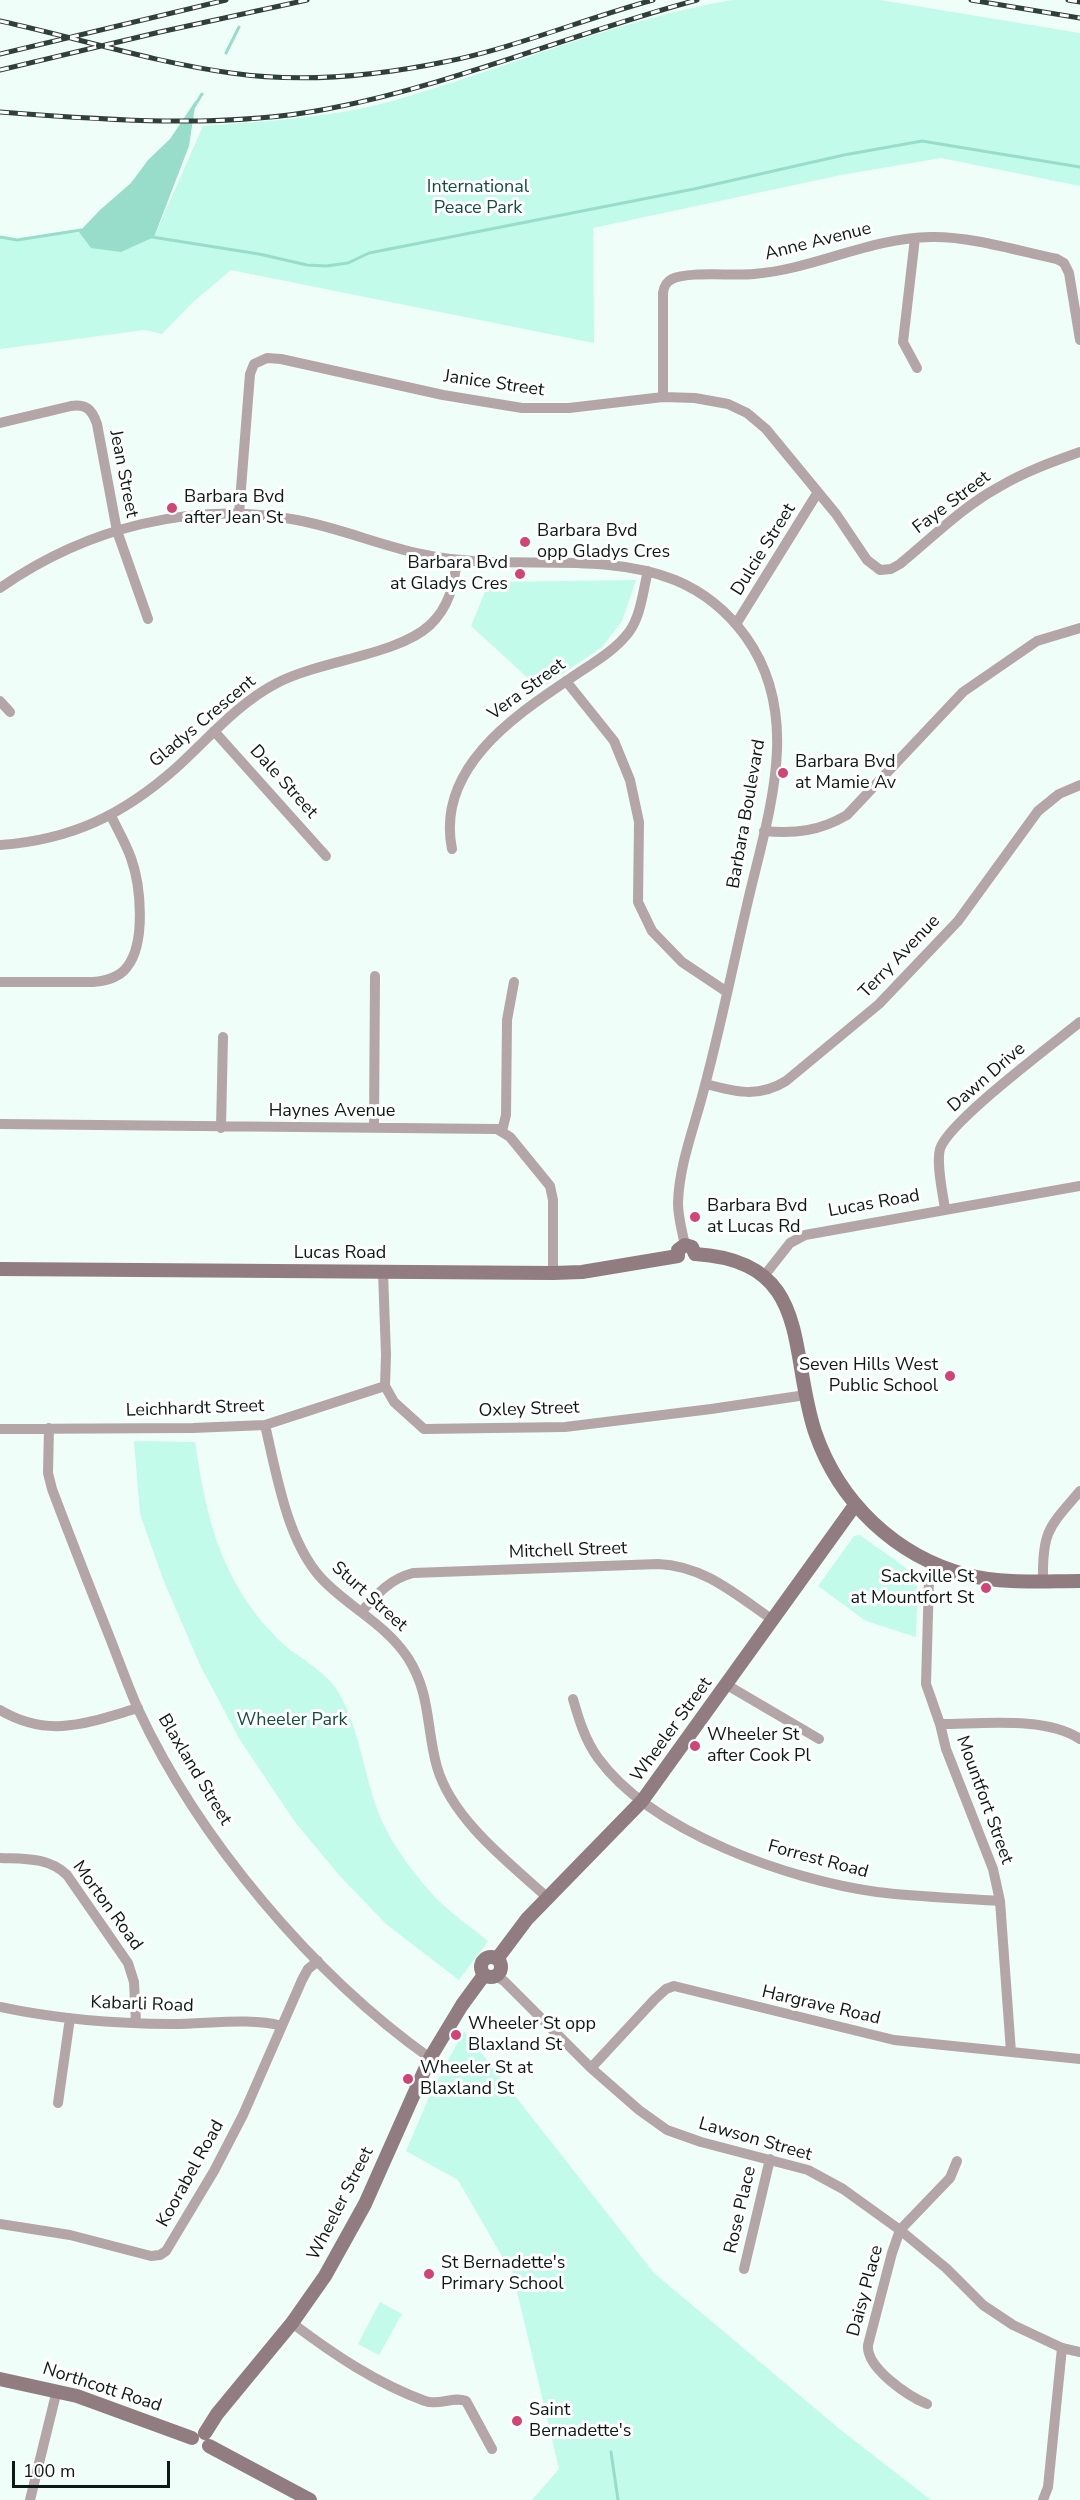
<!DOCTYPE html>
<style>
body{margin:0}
#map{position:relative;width:1080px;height:2500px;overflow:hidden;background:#f0fef9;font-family:"Nunito Sans",sans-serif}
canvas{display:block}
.scale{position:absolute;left:12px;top:2461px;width:158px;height:27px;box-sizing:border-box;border:3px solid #0c1a16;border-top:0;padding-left:8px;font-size:18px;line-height:21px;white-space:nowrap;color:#0c1a16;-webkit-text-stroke:4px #fff;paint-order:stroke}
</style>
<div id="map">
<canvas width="1080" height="2500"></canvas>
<div class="scale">100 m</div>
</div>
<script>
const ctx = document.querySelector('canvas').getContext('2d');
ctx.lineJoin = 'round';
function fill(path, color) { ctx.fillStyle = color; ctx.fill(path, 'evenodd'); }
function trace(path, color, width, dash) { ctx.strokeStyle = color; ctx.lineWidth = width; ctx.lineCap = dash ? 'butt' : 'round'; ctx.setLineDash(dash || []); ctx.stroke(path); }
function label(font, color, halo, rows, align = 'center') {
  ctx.font = font + ' "Nunito Sans",sans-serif'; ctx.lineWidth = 6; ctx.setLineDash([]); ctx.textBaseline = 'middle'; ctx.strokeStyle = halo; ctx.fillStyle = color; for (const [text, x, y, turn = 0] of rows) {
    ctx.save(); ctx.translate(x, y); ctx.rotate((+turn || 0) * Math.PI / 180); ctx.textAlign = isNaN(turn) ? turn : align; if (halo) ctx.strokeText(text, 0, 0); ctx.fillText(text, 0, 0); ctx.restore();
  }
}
const green = new Path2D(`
 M 732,0 L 880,0 L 1080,33 L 1080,186 L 941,158 L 841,175 L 593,228 L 594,343 L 231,270 L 192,303 L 162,334 L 145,330 L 0,349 L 0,237 L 17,240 L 79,232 L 154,237 L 203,126 C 266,121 330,118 392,101 C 505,69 615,20 732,0 Z
 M 636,580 L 622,621 L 602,647 L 540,689 L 471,626 L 489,582 Z
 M 134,1441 L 195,1442 C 206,1517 220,1579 275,1636 C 293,1656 322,1667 337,1690 C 361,1729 363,1777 381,1819 C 391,1844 422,1885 442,1904 C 456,1917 473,1929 488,1941 L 459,1980 L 386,1924 L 339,1875 L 295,1822 L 240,1740 L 200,1665 L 163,1579 L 140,1514 Z
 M 860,1535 C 870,1543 914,1571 916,1579 C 919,1591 916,1622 916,1637 L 866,1621 L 818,1586 L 854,1536 Z
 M 464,2031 L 654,2273 L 842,2431 L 931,2500 L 532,2500 L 559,2469 L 511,2266 L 503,2258 L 458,2180 L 406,2151 L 432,2090 Z
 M 380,2302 L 402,2314 L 379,2355 L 358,2344 Z`);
const water = new Path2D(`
 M 196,100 L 189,146 L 154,237 L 121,252 L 91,248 L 79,232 L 100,210 L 131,183 L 148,160 L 170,139 Z`);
const stream = new Path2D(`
 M 226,53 L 239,27
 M 194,107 L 202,94
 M 0,237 L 17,240 L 81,230
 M 152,237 L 259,254 L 307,265 L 326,266 L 348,263 L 369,253 L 694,189 L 844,155 L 922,141 L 1080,167
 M 611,2452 L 618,2500`);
const street = new Path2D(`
 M 915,238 L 903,342 L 917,368
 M 663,397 L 663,293 C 664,286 666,282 672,279 C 688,271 733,276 754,274 C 815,269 869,238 931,237 C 969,236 1019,251 1057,259 L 1064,263 L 1069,273 L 1080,340
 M 0,423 L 71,406 C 86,404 92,409 97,424 L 117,531 L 148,619
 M 239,514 L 250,374 L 254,364 L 267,358 L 281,359 L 443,395 L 522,408 L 569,408 L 663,397 L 695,398 L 728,404 L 747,413 L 766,429 L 836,514 L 867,560 L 880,570 L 891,569 L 900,564 C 932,538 962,507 999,487 C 1024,472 1052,462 1080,452
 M 0,588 C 86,528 193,500 297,520 C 340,528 379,545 421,554 C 503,573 598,549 675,580 C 704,592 728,612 746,637 C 804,718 767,817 747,905 C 733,965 721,1025 705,1085 C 696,1123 679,1163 678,1203 C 678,1217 682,1231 685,1245
 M 736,624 L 818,492
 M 566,681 L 614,741 L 630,780 L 639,822 L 638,902 L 652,931 L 682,962 L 727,992
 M 0,701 L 10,712
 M 214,731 L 326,856
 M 764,831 C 795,834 820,831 847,815 L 963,692 L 1037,641 L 1080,628
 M 0,845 C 71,840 123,815 176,768 C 208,739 238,703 277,683 C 318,661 398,655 430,625 C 449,607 454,585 457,560
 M 452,849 C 436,770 511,718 568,680 C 589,665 613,653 629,632 C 641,616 643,590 648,571
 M 0,982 L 93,982 C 106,981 119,978 127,967 C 146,943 141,886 131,858 C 126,844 118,830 111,816
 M 706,1084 C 735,1092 759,1098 786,1081 L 879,1004 L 958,921 L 1038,811 L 1059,794 L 1080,785
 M 0,1124 L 497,1129 L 510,1137 L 550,1186 L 553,1200 L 553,1273
 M 221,1128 L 223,1037
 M 374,1128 L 375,976
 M 502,1131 L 506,1115 L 507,1020 L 514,982
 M 945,1209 C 943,1195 936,1163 940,1149 C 948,1122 1053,1044 1080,1022
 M 383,1272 L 386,1355 L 385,1386 L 394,1402 L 424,1429 L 565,1427 L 711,1409 L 806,1395
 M 764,1276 L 790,1243 L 805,1235 L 1080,1186
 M 265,1425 C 277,1476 288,1548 327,1584 C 354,1610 387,1626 408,1658 C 431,1694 426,1728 437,1767 C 452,1819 508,1862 547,1897
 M 49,1428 L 48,1473 L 52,1489 C 70,1537 89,1585 108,1633 C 118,1658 127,1684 138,1709 C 199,1840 313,1975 430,2058
 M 0,1429 L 193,1428 L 265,1425 L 385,1386
 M 933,1563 L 929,1579 L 926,1684 L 940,1724 L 946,1749 L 993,1869 L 1000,1901 L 1011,2052
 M 1043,1581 C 1042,1531 1049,1527 1080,1491
 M 362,1611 C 378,1593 390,1579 413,1573 L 658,1564 C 705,1566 736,1595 773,1620
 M 727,1685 L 819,1739
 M 573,1699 C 579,1720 585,1740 598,1758 C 652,1832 789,1880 877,1892 C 917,1897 959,1898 1000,1901
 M 0,1710 C 49,1739 87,1723 138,1708
 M 940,1724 C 981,1724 1046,1716 1080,1739
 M 0,1858 C 25,1859 48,1857 67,1875 L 128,1963 L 134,1982 L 136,2023
 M 496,1976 L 504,1981 L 591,2068 L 639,2110 L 667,2130 L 701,2142 L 808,2170 L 843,2189 L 900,2230 L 946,2268 L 983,2305 L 1013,2325 L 1062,2348 L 1080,2352
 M 0,2007 C 56,2019 115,2024 173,2024 C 207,2024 251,2017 282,2026
 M 591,2068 L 655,1999 L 666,1989 L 674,1986 L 894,2040 L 1080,2059
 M 58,2103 L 70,2018
 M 0,2224 L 70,2235 L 151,2256 L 160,2255 L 166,2251 L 214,2171 L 243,2115 L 302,1980 L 308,1969 L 318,1961
 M 744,2269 L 770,2159
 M 292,2323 C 333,2354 376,2383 425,2401 C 439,2406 453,2396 466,2401 L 492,2449
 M 927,2404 C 908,2396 866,2368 868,2345 L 892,2253 L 900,2230 L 950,2178 L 957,2161
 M 30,2500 L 57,2390
 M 1043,2500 L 1048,2487 L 1062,2348`);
const secondary = new Path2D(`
 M 695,1254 C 813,1261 788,1350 815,1432 C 839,1502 895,1556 967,1575 C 1003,1584 1043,1581 1080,1581
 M 678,1256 L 678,1250 L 685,1245 L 692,1247 L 695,1254
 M 0,1269 L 553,1273 L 582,1272 L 678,1256
 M481 1967a10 10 0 1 1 20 0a10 10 0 1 1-20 0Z
 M 497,1959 L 527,1919 L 642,1801 L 855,1505
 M 0,2379 L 77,2396 L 192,2438
 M 205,2433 L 217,2414 L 292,2323 L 325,2276 L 365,2204 L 430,2058 L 462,2005 L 484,1975
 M 209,2446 L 310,2500`);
const rail = new Path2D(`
 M 971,0 L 1080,18
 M 1068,0 L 1080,2
 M 0,21 C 77,38 153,62 231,73 C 300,83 376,76 444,62 C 515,48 583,19 653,0
 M 0,54 L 226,0
 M 0,70 L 160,32 L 307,0
 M 0,112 C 105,120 223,129 327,109 C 453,85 573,33 697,0`);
const markers = [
 [172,508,6,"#d04476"],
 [525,542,6,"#d04476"],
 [520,574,6,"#d04476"],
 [783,773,6,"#d04476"],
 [695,1217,6,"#d04476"],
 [950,1376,6,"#d04476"],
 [986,1588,6,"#d04476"],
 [695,1746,6,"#d04476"],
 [456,2035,6,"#d04476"],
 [408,2079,6,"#d04476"],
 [429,2274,6,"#d04476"],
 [517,2421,6,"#d04476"]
];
const parkNames = [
 ["International",478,188],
 ["Peace Park",478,209],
 ["Wheeler Park",292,1721]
];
const streetNames = [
 ["Anne Avenue",818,242,-14],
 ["Janice Street",494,384,8],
 ["Jean Street",123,474,79],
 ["Faye Street",952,503,-37],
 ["Dulcie Street",764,550,-58],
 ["Vera Street",527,690,-36],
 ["Gladys Crescent",203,722,-40],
 ["Dale Street",283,782,48],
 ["Barbara Boulevard",747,814,-80],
 ["Terry Avenue",900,957,-46],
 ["Dawn Drive",987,1078,-41],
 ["Haynes Avenue",332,1112],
 ["Lucas Road",874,1204,-10],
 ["Lucas Road",340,1254],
 ["Leichhardt Street",195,1409,-2],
 ["Oxley Street",529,1410,-2],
 ["Mitchell Street",568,1551,-2],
 ["Sturt Street",369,1597,42],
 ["Wheeler Street",672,1730,-54],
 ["Blaxland Street",194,1770,59],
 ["Mountfort Street",984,1800,70],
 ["Forrest Road",818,1860,15],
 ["Morton Road",107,1906,54],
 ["Kabarli Road",142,2005,2],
 ["Hargrave Road",821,2006,13],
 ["Lawson Street",755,2140,16],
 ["Koorabel Road",191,2174,-61],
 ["Wheeler Street",341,2204,-63],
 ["Rose Place",741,2210,-77],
 ["Daisy Place",866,2291,-75],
 ["Northcott Road",102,2388,18]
];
const poiNames = [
 ["Barbara Bvd",184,498],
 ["after Jean St",184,519],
 ["Barbara Bvd",537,532],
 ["opp Gladys Cres",537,553],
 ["Barbara Bvd",508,564,"right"],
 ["at Gladys Cres",508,585,"right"],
 ["Barbara Bvd",795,763],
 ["at Mamie Av",795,784],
 ["Barbara Bvd",707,1207],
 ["at Lucas Rd",707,1228],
 ["Seven Hills West",938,1366,"right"],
 ["Public School",938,1387,"right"],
 ["Sackville St",974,1578,"right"],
 ["at Mountfort St",974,1599,"right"],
 ["Wheeler St",707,1736],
 ["after Cook Pl",707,1757],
 ["Wheeler St opp",468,2025],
 ["Blaxland St",468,2046],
 ["Wheeler St at",420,2069],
 ["Blaxland St",420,2090],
 ["St Bernadette's",441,2264],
 ["Primary School",441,2285],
 ["Saint",529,2411],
 ["Bernadette's",529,2432]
];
fill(green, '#c2fbe9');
fill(water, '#98ddc9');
trace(stream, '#98ddc9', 3);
trace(street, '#b4a5a8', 10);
trace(secondary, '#917c81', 14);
trace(rail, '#313f3b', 5);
trace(rail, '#fff', 3, [9]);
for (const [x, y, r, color] of markers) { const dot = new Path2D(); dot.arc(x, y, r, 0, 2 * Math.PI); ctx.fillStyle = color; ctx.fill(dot); trace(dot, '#fff', 2); }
label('18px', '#134d3f', '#fff', parkNames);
label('18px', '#0c1a16', '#fff', streetNames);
label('18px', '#0c1a16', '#fff', poiNames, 'left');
</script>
